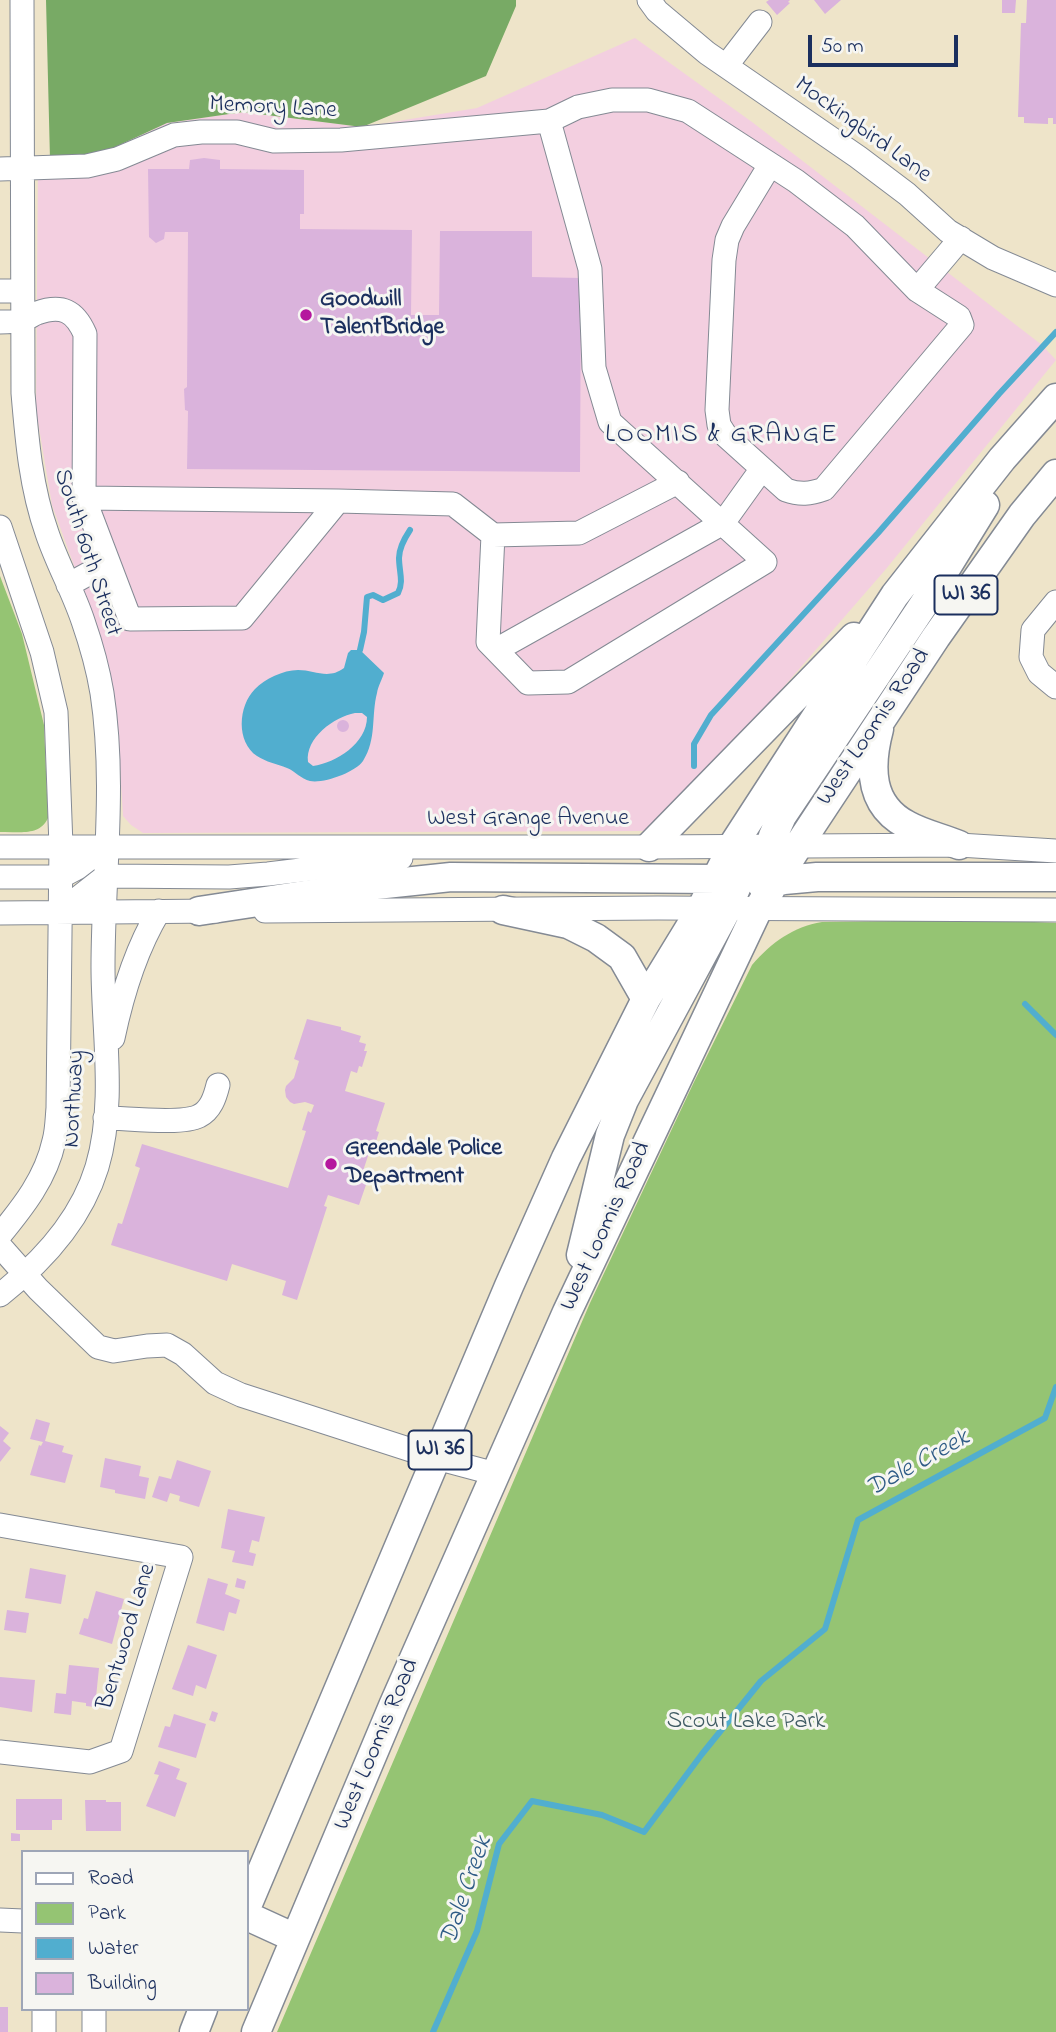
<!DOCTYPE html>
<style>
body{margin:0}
#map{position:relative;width:1056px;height:2032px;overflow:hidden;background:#eee4c9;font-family:"Indie Flower",sans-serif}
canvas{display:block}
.legend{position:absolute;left:21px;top:1850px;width:228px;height:161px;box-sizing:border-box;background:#f6f6f2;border:2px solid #9ea6b7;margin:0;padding:9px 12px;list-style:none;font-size:21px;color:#1b2f5e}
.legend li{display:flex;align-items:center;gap:14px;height:35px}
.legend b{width:35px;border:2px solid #9ea6b7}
.scale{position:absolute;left:808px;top:35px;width:150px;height:32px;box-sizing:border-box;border:4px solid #1b2f5e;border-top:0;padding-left:9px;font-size:21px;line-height:24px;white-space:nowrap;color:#1b2f5e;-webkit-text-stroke:5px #f6f6f2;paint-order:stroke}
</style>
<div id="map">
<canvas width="1056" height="2032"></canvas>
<ul class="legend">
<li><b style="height:9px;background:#fff"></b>Road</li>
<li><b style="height:19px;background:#95c473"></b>Park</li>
<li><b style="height:19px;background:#51aecf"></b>Water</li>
<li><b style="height:19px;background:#dab3dc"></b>Building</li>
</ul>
<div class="scale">50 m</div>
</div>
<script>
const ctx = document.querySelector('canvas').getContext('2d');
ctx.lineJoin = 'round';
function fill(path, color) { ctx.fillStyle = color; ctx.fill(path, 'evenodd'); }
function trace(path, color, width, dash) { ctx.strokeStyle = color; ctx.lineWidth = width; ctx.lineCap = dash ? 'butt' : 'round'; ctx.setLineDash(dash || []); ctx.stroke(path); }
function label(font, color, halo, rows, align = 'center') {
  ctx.font = font + ' "Indie Flower",sans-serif'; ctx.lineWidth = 6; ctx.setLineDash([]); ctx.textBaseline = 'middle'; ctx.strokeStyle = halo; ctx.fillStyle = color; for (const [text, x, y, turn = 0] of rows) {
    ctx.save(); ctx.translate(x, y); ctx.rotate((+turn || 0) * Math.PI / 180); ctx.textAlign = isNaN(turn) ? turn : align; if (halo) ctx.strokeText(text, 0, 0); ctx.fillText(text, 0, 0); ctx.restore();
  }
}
const built = new Path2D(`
 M 635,38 L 752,122 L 1042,345 L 1056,360 L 886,569 L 734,744 L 645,831 L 143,833 L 131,825 L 123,816 L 118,736 L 89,607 L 52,505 L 36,410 L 38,160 L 100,154 L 167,123 L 244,112 L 362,127 L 477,108 Z`);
const green = new Path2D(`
 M 0,576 L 22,634 L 44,725 L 48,818 C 39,837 19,831 0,832 Z
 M 991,920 L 1056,923 L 1056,2032 L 277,2032 L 590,1303 L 694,1082 L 752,965 C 772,942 793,927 822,922 Z`);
const forest = new Path2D(`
 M 46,0 L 516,0 L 516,6 L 486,76 L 362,127 L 243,112 L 167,123 L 100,154 L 50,159 Z`);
const water = new Path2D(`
 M 351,650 L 360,650 L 384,673 C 382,680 378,686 377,693 C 371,716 377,739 363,761 C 356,772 323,784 310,781 C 301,779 295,771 287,768 C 277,764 266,762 257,756 C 236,742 238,706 255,689 C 265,679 283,670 298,670 C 315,670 328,680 344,668 L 348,653 ZM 355,713 L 362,713 L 367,717 C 367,743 336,763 313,766 L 308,762 C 305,738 334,717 355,713 Z`);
const stream = new Path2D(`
 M 360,650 L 364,632 L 367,597 L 373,595 L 383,600 L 398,593 C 404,582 399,571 399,558 C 399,548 404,539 410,530
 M 694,766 L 694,744 L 711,715 L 878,533 L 999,394 L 1056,332
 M 1025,1004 L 1056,1035
 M 433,2032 L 477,1931 L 499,1844 L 532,1801 L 602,1815 L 644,1832 L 702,1754 L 761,1681 L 825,1629 L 858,1520 L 1045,1418 L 1056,1387`);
const building = new Path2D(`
 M 769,0 L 790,0 L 788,2 L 790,3 L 777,15 L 766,2 Z
 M 814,0 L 841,0 L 825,14 Z
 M 1002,0 L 1016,0 L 1015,13 L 1002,13 Z
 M 1027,0 L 1056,0 L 1056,124 L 1053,124 L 1053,118 L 1048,118 L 1048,124 L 1024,123 L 1024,117 L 1018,117 L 1021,23 L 1026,23 Z
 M 204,158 L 220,160 L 220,169 L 304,170 L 304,214 L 300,214 L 300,229 L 412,230 L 411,315 L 439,315 L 440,231 L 532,231 L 532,277 L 581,278 L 580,472 L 187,469 L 188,411 L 185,410 L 184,389 L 187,387 L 188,232 L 165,232 L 164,239 L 156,243 L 149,237 L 148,169 L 189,169 L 190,160 Z
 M337 726a6 6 0 1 1 12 0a6 6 0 1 1-12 0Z
 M 307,1019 L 341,1027 L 341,1030 L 361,1036 L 359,1042 L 366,1044 L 364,1051 L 367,1051 L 362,1067 L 359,1066 L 357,1073 L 351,1071 L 345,1091 L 385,1103 L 376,1131 L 379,1132 L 373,1151 L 370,1150 L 361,1177 L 368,1179 L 359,1205 L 328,1195 L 324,1206 L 327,1207 L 297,1300 L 282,1295 L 286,1281 L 232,1264 L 227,1281 L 111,1245 L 118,1223 L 122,1224 L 140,1168 L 135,1166 L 142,1144 L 288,1188 L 306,1131 L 302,1130 L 308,1111 L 311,1113 L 314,1105 L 305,1102 L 294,1104 L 290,1102 L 286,1097 L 285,1090 L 286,1086 L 294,1078 L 299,1061 L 294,1059 Z
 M 36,1419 L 50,1423 L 45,1441 L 64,1446 L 62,1452 L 73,1455 L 65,1483 L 30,1475 L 39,1445 L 41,1446 L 43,1442 L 30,1439 Z
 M 0,1426 L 9,1433 L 3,1441 L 11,1448 L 0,1462 Z
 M 105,1458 L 141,1466 L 139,1476 L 149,1478 L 145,1499 L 115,1493 L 115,1490 L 100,1487 Z
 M 177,1460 L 211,1471 L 199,1507 L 179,1501 L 180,1496 L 170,1493 L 167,1502 L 152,1497 L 159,1476 L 171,1479 Z
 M 228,1509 L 265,1517 L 259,1542 L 252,1540 L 249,1552 L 256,1554 L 253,1566 L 232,1562 L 235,1551 L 221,1548 Z
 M 30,1568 L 66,1575 L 61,1604 L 25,1598 Z
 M 208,1578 L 228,1584 L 225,1594 L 240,1600 L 236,1614 L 229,1612 L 224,1631 L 196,1623 Z
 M 237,1578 L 246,1581 L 244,1589 L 235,1587 Z
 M 96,1591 L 124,1599 L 112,1644 L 79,1634 L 84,1618 L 88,1619 Z
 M 7,1610 L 29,1613 L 26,1633 L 4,1630 Z
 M 188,1645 L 217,1655 L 206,1689 L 196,1685 L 193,1696 L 172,1689 Z
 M 69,1665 L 99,1668 L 95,1707 L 86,1706 L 86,1703 L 72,1701 L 71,1715 L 54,1713 L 56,1693 L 66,1694 Z
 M 0,1677 L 35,1680 L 32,1712 L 0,1707 Z
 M 212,1711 L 218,1713 L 215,1722 L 209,1720 Z
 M 174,1714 L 206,1724 L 196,1758 L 158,1747 L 165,1726 L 170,1727 Z
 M 159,1761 L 180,1769 L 176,1779 L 187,1783 L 175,1817 L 146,1806 L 159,1775 L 154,1774 Z
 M 16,1799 L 62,1799 L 62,1820 L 52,1820 L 52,1830 L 16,1830 Z
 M 85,1800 L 106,1800 L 106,1802 L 121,1802 L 121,1831 L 86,1831 Z
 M 11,1833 L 20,1834 L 20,1841 L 11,1841 Z
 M 0,2007 L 8,2007 L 8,2032 L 0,2032 Z`);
const minor = new Path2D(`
 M 649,0 L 657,11 L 707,53 L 858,157 L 907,194 L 948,231 L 993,258 L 1056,285
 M 726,66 L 760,22
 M 770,165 L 733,226 L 727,240 L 724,260 L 717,410 L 719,425 L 726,436 L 786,490 C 800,495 810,494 824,489 L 962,325 L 959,317 L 917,290
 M 0,169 L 87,166 L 117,159 L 174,135 L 201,132 L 237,132 L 274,141 L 341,140 L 549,121 L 578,107 L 612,100 L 648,100 L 688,111 L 796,181 L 855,226 L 917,290 L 961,238
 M 0,291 L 22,291
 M 0,322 C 7,322 15,322 22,320 C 27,319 32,315 37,313 C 62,304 75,311 85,334 L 84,498 L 130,619 L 242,618 L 338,501 L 453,504 L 493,535 L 488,642 L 528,683 L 568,682 L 765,562 L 610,422 L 594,368 L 590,269 L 549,121
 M 84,498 L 338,501
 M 0,527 L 42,652 L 56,712 L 61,846 L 58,1108 C 57,1119 57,1130 54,1141 C 46,1178 23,1207 0,1235
 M 493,535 L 579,533 L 678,482
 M 68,585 L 108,563
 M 1056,602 L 1033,630 L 1031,657 L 1039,673 L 1056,687
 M 496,650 L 723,523 L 761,470
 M 0,847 L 649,847 L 959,845 L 1056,851
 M 0,877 L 60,877 L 77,868 L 107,845
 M 265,911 L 658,908 L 1056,910
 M 60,912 L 106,876 L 229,877 L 268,874 L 401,858
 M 0,913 L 216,911
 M 113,1038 C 122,995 136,949 159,911
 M 105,1118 C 126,1118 182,1125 199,1116 C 211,1110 215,1097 218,1085
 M 0,1246 L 38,1289 L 98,1347 L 114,1351 L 147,1346 L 167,1345 L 183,1354 L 215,1383 L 241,1395 L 436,1458 L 496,1474
 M 0,1295 C 42,1262 81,1220 97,1167 C 116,1104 103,1031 103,967 C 103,876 116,784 102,693 C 98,669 91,644 83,621 C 73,591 57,563 47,533 C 31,488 27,441 23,393 L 22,0
 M 0,1525 L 181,1557 L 121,1751 L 90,1762 L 0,1752
 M 0,1920 L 23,1921
 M 44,2009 L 44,2032
 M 94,2009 L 94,2032`);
const major = new Path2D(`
 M 879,729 C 869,767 869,805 907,825 C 923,834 942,838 959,845
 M 649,847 L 854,637
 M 761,873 L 773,836 L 782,816 L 924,604 L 985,505
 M 762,885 L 784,880 L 817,877 L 1056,877
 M 503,910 L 568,924 L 596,938 L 622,957 L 646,999
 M 199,911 L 357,887 L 451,877 L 717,879 L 764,866 L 793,849
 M 581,1255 L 610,1135 L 624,1100 L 727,909 L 743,872 L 743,864 L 741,859
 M 247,1906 L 509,1286 L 566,1158 L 646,999 L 701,909 L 733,845 L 895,595 L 1002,459 L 1056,398
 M 247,1916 L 295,1938
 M 194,2032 L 203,2009
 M 256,2032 L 393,1706 L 567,1312 L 758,909 L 798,846 L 936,637 L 1022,515 L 1056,474`);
const markers = [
 [306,315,7,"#b5179e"],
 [331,1164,7,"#b5179e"]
];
const shields = [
 [966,595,63],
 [440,1450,63]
];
const shieldNames = [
 ["WI 36",966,595],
 ["WI 36",440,1450]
];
const streetNames = [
 ["Memory Lane",273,109,3],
 ["Mockingbird Lane",862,131,36],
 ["South 60th Street",86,553,72],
 ["West Loomis Road",875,728,-56],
 ["West Grange Avenue",528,820],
 ["Northway",76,1099,-87],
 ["West Loomis Road",607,1227,-65],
 ["Bentwood Lane",128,1637,-73],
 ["West Loomis Road",378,1745,-67]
];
const poiNames = [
 ["Goodwill",320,301],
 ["TalentBridge",320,329],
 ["Greendale Police",345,1150],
 ["Department",345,1178]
];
const parkNames = [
 ["Scout Lake Park",746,1723]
];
const neighbourhoodNames = [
 ["LOOMIS & GRANGE",722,437]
];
const waterNames = [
 ["Dale Creek",919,1465,-29],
 ["Dale Creek",468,1891,-71]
];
fill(built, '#f3cfe0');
fill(green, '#95c473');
fill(forest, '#78aa65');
fill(water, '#51aecf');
trace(stream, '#51aecf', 6);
fill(building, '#dab3dc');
trace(minor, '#848a94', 25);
trace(major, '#848a94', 31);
trace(minor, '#fff', 23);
trace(major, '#fff', 28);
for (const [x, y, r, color] of markers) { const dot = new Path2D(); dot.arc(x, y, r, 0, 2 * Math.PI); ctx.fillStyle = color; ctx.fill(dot); trace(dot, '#f6f6f2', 2.5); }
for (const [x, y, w] of shields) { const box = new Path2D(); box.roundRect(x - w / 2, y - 19.5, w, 39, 5); ctx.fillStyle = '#f6f6f2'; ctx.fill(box); trace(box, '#1b2f5e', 2); }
label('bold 23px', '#1b2f5e', null, shieldNames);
label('24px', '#1b2f5e', '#f6f6f2', streetNames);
label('bold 24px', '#1b2f5e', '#f6f6f2', poiNames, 'left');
label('24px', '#405c64', '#f6f6f2', parkNames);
ctx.letterSpacing = '2px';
label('26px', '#1b2f5e', '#f6f6f2', neighbourhoodNames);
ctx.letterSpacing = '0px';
label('italic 26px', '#2e5b86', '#f6f6f2', waterNames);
</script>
